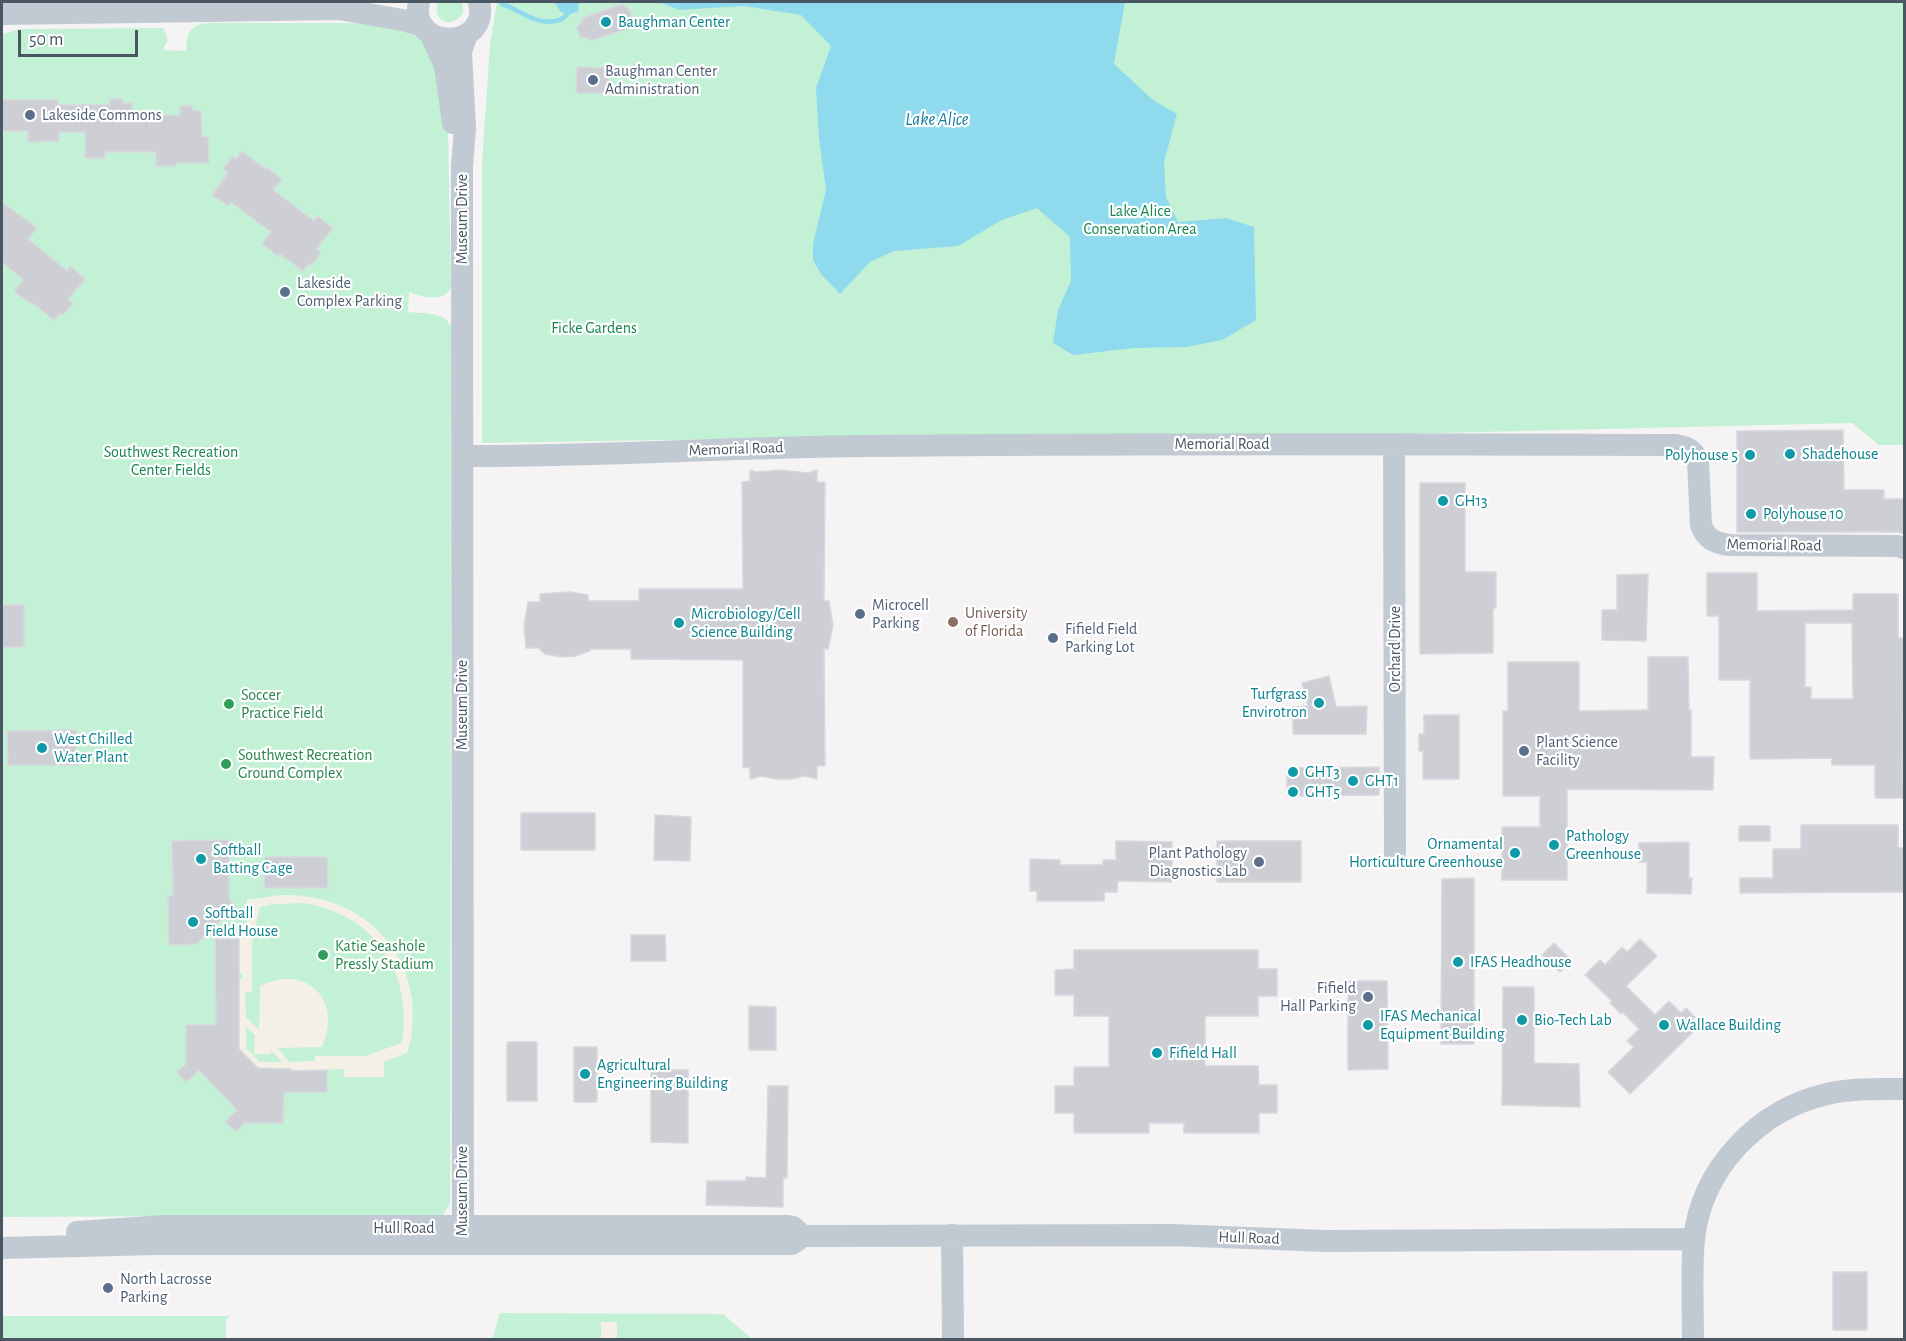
<!DOCTYPE html>
<style>
body{margin:0}
#map{position:relative;width:1906px;height:1341px;overflow:hidden;background:#f5f3f3;font-family:"Alegreya Sans",sans-serif}
canvas{display:block}
.frame{position:absolute;inset:0;border:3px solid #4a5661;pointer-events:none}
.scale{position:absolute;left:18px;top:30px;width:120px;height:27px;box-sizing:border-box;border:3px solid #4a5661;border-top:0;padding-left:8px;font-size:18px;line-height:21px;white-space:nowrap;color:#4a5661;-webkit-text-stroke:4px #fff;paint-order:stroke}
</style>
<div id="map">
<canvas width="1906" height="1341"></canvas>
<div class="frame"></div>
<div class="scale">50 m</div>
</div>
<script>
const ctx = document.querySelector('canvas').getContext('2d');
ctx.lineJoin = 'round';
function fill(path, color) { ctx.fillStyle = color; ctx.fill(path, 'evenodd'); }
function trace(path, color, width, dash) { ctx.strokeStyle = color; ctx.lineWidth = width; ctx.lineCap = dash ? 'butt' : 'round'; ctx.setLineDash(dash || []); ctx.stroke(path); }
function label(font, color, halo, rows, align = 'center') {
  ctx.font = font + ' "Alegreya Sans",sans-serif'; ctx.lineWidth = 4.5; ctx.setLineDash([]); ctx.textBaseline = 'middle'; ctx.strokeStyle = halo; ctx.fillStyle = color; for (const [text, x, y, turn = 0] of rows) {
    ctx.save(); ctx.translate(x, y); ctx.rotate((+turn || 0) * Math.PI / 180); ctx.textAlign = isNaN(turn) ? turn : align; if (halo) ctx.strokeText(text, 0, 0); ctx.fillText(text, 0, 0); ctx.restore();
  }
}
const green = new Path2D(`
 M 438,2 L 462,2 L 463,13 C 452,30 431,21 438,2 Z
 M 497,2 L 1904,2 L 1904,445 L 1879,445 L 1852,423 L 1398,434 L 845,437 L 482,443 L 482,164 L 490,44 Z
 M 222,23 L 400,23 L 412,26 L 436,55 L 448,133 L 451,288 C 443,303 421,297 409,292 L 408,312 C 422,314 444,311 451,326 L 450,1203 L 443,1215 L 2,1217 L 2,34 L 21,29 L 163,28 L 168,40 L 163,50 L 186,51 C 187,46 186,41 188,36 C 193,21 209,23 222,23 Z
 M 500,1313 L 723,1314 L 752,1339 L 492,1340 Z
 M 2,1316 L 230,1316 L 226,1320 L 226,1340 L 2,1339 Z`);
const sand = new Path2D(`
 M 281,895 C 345,893 403,932 412,999 C 414,1017 413,1036 407,1053 L 384,1062 L 384,1077 L 344,1077 L 344,1069 L 291,1071 L 291,1069 L 258,1068 L 239,1049 L 239,979 L 243,979 L 242,973 L 239,973 L 239,929 L 247,922 L 247,900 ZM 303,903 C 375,914 413,972 402,1043 L 365,1056 L 315,1056 L 315,1061 L 290,1062 L 277,1048 L 322,1047 C 343,1000 307,963 260,986 L 259,1030 L 246,1017 L 245,992 L 252,992 L 252,942 L 260,907 L 276,904 ZM 246,1027 L 255,1035 L 254,1054 L 270,1054 L 272,1051 L 282,1062 L 260,1062 L 246,1048 Z
 M 601,1322 L 617,1322 L 617,1339 L 601,1339 Z`);
const water = new Path2D(`
 M 659,2 L 1125,2 L 1114,64 L 1153,100 L 1177,114 L 1164,162 L 1166,197 L 1178,222 L 1226,218 L 1254,227 L 1256,320 L 1222,340 L 1186,347 L 1134,348 L 1073,355 L 1053,343 L 1058,310 L 1071,281 L 1070,237 L 1037,208 L 1002,220 L 958,246 L 894,251 L 870,262 L 840,294 L 821,274 L 813,260 L 813,244 L 826,190 L 819,138 L 816,88 L 831,46 L 801,15 L 744,6 L 679,10 Z
 M 555,3 L 579,2 L 578,12 L 567,15 L 560,11 Z`);
const stream = new Path2D(`
 M 502,4 C 521,10 537,27 559,20 C 568,17 570,10 569,2`);
const building = new Path2D(`
 M 622,4 L 629,9 L 633,20 L 630,28 L 590,41 L 588,38 L 580,37 L 577,28 L 585,17 Z
 M 577,67 L 609,68 L 609,93 L 576,93 Z
 M 110,99 L 122,99 L 122,103 L 132,103 L 132,116 L 180,115 L 180,106 L 192,106 L 192,110 L 201,111 L 202,137 L 208,137 L 209,163 L 176,163 L 176,166 L 156,166 L 156,152 L 105,152 L 105,158 L 85,158 L 85,132 L 59,132 L 59,141 L 28,142 L 28,131 L 2,131 L 2,100 L 58,100 L 58,105 L 110,105 Z
 M 242,151 L 265,169 L 266,167 L 282,179 L 273,190 L 314,221 L 317,216 L 333,228 L 316,249 L 321,253 L 311,266 L 309,263 L 303,271 L 280,254 L 278,256 L 262,244 L 271,232 L 231,202 L 228,206 L 212,195 L 228,173 L 223,169 L 233,156 L 236,159 Z
 M 2,202 L 37,228 L 28,239 L 67,271 L 70,266 L 85,279 L 68,299 L 73,303 L 63,315 L 60,314 L 54,320 L 31,302 L 30,303 L 14,291 L 24,280 L 2,262 Z
 M 1843,430 L 1844,490 L 1884,490 L 1884,499 L 1905,499 L 1905,534 L 1898,532 L 1737,532 L 1737,431 Z
 M 750,470 L 756,472 L 780,470 L 808,473 L 817,470 L 817,482 L 825,482 L 824,601 L 829,601 L 833,625 L 828,649 L 824,649 L 825,766 L 817,766 L 817,779 L 805,776 L 791,779 L 776,779 L 761,776 L 750,779 L 750,768 L 743,767 L 743,660 L 631,659 L 631,649 L 590,649 L 590,651 L 576,656 L 561,657 L 545,654 L 540,650 L 540,648 L 526,648 L 524,626 L 528,602 L 540,602 L 540,594 L 570,592 L 588,595 L 588,601 L 639,601 L 639,589 L 743,589 L 742,482 L 750,481 Z
 M 1420,483 L 1465,483 L 1465,572 L 1496,572 L 1496,608 L 1493,608 L 1493,653 L 1420,654 Z
 M 1707,573 L 1757,573 L 1757,611 L 1853,610 L 1853,594 L 1898,594 L 1898,638 L 1904,638 L 1902,783 L 1905,783 L 1905,798 L 1875,798 L 1875,765 L 1832,765 L 1832,758 L 1750,759 L 1750,680 L 1719,680 L 1719,616 L 1707,616 ZM 1805,623 L 1852,623 L 1853,699 L 1811,699 L 1811,687 L 1805,687 Z
 M 1648,574 L 1646,641 L 1602,640 L 1602,610 L 1617,610 L 1617,575 Z
 M 2,605 L 24,605 L 24,647 L 2,647 Z
 M 1648,657 L 1688,657 L 1689,710 L 1691,710 L 1691,757 L 1714,757 L 1713,790 L 1567,789 L 1567,880 L 1502,880 L 1502,827 L 1540,827 L 1540,796 L 1503,796 L 1503,711 L 1508,711 L 1508,662 L 1579,662 L 1579,711 L 1646,710 L 1648,710 Z
 M 1329,676 L 1336,707 L 1367,706 L 1366,734 L 1293,734 L 1293,707 L 1308,706 L 1302,683 Z
 M 1424,715 L 1459,715 L 1459,779 L 1423,779 L 1423,751 L 1419,751 L 1419,734 L 1424,734 Z
 M 76,730 L 76,765 L 8,765 L 7,731 Z
 M 1379,767 L 1379,795 L 1287,796 L 1287,768 Z
 M 521,813 L 595,813 L 595,850 L 521,850 Z
 M 655,815 L 691,817 L 690,861 L 654,860 Z
 M 1801,825 L 1898,825 L 1898,848 L 1905,848 L 1905,892 L 1740,893 L 1740,878 L 1773,878 L 1773,849 L 1801,849 Z
 M 1739,826 L 1770,826 L 1770,841 L 1739,841 Z
 M 229,840 L 229,900 L 235,905 L 197,944 L 169,945 L 168,896 L 173,896 L 172,841 Z
 M 1116,841 L 1172,842 L 1172,882 L 1118,881 L 1117,892 L 1104,892 L 1104,901 L 1037,901 L 1037,891 L 1030,891 L 1030,859 L 1060,860 L 1060,865 L 1103,865 L 1103,860 L 1116,860 Z
 M 1217,841 L 1301,841 L 1301,882 L 1217,882 Z
 M 1689,842 L 1689,878 L 1692,878 L 1691,894 L 1647,893 L 1647,862 L 1639,862 L 1639,843 Z
 M 265,857 L 327,857 L 328,888 L 264,888 Z
 M 1474,878 L 1474,1044 L 1441,1044 L 1442,879 Z
 M 631,935 L 665,935 L 666,961 L 631,961 Z
 M 215,939 L 239,939 L 239,1049 L 258,1068 L 291,1069 L 291,1071 L 327,1070 L 327,1092 L 284,1092 L 283,1123 L 245,1123 L 236,1131 L 225,1122 L 237,1110 L 199,1070 L 186,1082 L 177,1072 L 186,1064 L 186,1025 L 216,1025 Z
 M 1640,939 L 1657,956 L 1626,986 L 1655,1015 L 1669,1001 L 1681,1013 L 1686,1008 L 1695,1017 L 1690,1022 L 1697,1028 L 1630,1094 L 1608,1072 L 1634,1047 L 1627,1041 L 1639,1029 L 1622,1012 L 1621,1014 L 1610,1003 L 1612,1001 L 1585,975 L 1600,960 L 1605,965 L 1622,947 L 1627,952 Z
 M 1554,943 L 1572,961 L 1560,972 L 1542,955 Z
 M 1074,950 L 1258,950 L 1258,969 L 1277,969 L 1277,996 L 1258,996 L 1258,1016 L 1205,1016 L 1205,1066 L 1258,1066 L 1259,1085 L 1277,1085 L 1277,1113 L 1259,1113 L 1259,1133 L 1184,1133 L 1184,1123 L 1149,1123 L 1149,1133 L 1074,1133 L 1074,1113 L 1055,1113 L 1055,1086 L 1074,1086 L 1074,1067 L 1109,1067 L 1109,1016 L 1074,1016 L 1074,995 L 1055,995 L 1055,970 L 1074,969 Z
 M 1348,981 L 1387,981 L 1388,1069 L 1348,1070 Z
 M 1503,987 L 1534,987 L 1534,1063 L 1579,1064 L 1580,1107 L 1502,1105 Z
 M 749,1006 L 776,1007 L 776,1050 L 749,1050 Z
 M 507,1042 L 537,1042 L 537,1101 L 507,1101 Z
 M 574,1047 L 597,1047 L 597,1102 L 574,1102 Z
 M 651,1070 L 688,1070 L 688,1143 L 651,1142 Z
 M 768,1086 L 788,1086 L 787,1178 L 783,1178 L 783,1207 L 706,1205 L 707,1181 L 746,1181 L 746,1177 L 766,1178 Z
 M 1833,1272 L 1867,1272 L 1867,1330 L 1833,1330 Z`);
const minor = new Path2D(`
 M 419,2 C 408,52 491,50 479,2
 M 2,14 L 339,9 L 403,20 L 423,26
 M 430,33 L 445,66 L 453,123
 M 1394,444 L 1395,854
 M 462,456 C 596,457 730,447 865,446 C 1135,443 1406,444 1676,445 C 1687,447 1694,450 1698,461 L 1701,525 C 1706,539 1715,543 1729,545 L 1898,546 L 1904,548
 M 77,1232 L 164,1226 L 788,1226 L 793,1227 L 803,1236
 M 952,1235 L 953,1340
 M 463,1244 L 462,220 L 462,166 L 465,128 L 461,52 L 467,34
 M 2,1248 L 155,1244 L 792,1244 L 803,1236 L 827,1236 L 1171,1235 L 1327,1241 L 1694,1239
 M 1693,1340 C 1693,1308 1691,1270 1694,1239 C 1702,1168 1758,1110 1827,1094 C 1852,1088 1879,1089 1904,1089`);
const markers = [
 [606,22,6,"#0f9aa8"],
 [593,80,6,"#5c6f8a"],
 [30,115,6,"#5c6f8a"],
 [285,292,6,"#5c6f8a"],
 [1790,454,6,"#0f9aa8"],
 [1750,455,6,"#0f9aa8"],
 [1443,501,6,"#0f9aa8"],
 [1751,514,6,"#0f9aa8"],
 [860,614,6,"#5c6f8a"],
 [953,622,6,"#8d6e63"],
 [679,623,6,"#0f9aa8"],
 [1053,638,6,"#5c6f8a"],
 [1319,703,6,"#0f9aa8"],
 [229,704,6,"#2e9e5b"],
 [42,748,6,"#0f9aa8"],
 [1524,751,6,"#5c6f8a"],
 [226,764,6,"#2e9e5b"],
 [1293,772,6,"#0f9aa8"],
 [1353,781,6,"#0f9aa8"],
 [1293,792,6,"#0f9aa8"],
 [1554,845,6,"#0f9aa8"],
 [1515,853,6,"#0f9aa8"],
 [201,859,6,"#0f9aa8"],
 [1259,862,6,"#5c6f8a"],
 [193,922,6,"#0f9aa8"],
 [323,955,6,"#2e9e5b"],
 [1458,962,6,"#0f9aa8"],
 [1368,997,6,"#5c6f8a"],
 [1522,1020,6,"#0f9aa8"],
 [1368,1025,6,"#0f9aa8"],
 [1664,1025,6,"#0f9aa8"],
 [1157,1053,6,"#0f9aa8"],
 [585,1074,6,"#0f9aa8"],
 [108,1288,6,"#5c6f8a"]
];
const cultureNames = [
 ["Baughman Center",618,22],
 ["Shadehouse",1802,454],
 ["Polyhouse 5",1738,455,"right"],
 ["GH13",1455,501],
 ["Polyhouse 10",1763,514],
 ["Microbiology/Cell",691,614],
 ["Science Building",691,632],
 ["Turfgrass",1307,694,"right"],
 ["Envirotron",1307,712,"right"],
 ["West Chilled",54,739],
 ["Water Plant",54,757],
 ["GHT3",1305,772],
 ["GHT1",1365,781],
 ["GHT5",1305,792],
 ["Pathology",1566,836],
 ["Greenhouse",1566,854],
 ["Ornamental",1503,844,"right"],
 ["Horticulture Greenhouse",1503,862,"right"],
 ["Softball",213,850],
 ["Batting Cage",213,868],
 ["Softball",205,913],
 ["Field House",205,931],
 ["IFAS Headhouse",1470,962],
 ["IFAS Mechanical",1380,1016],
 ["Equipment Building",1380,1034],
 ["Bio-Tech Lab",1534,1020],
 ["Wallace Building",1676,1025],
 ["Fifield Hall",1169,1053],
 ["Agricultural",597,1065],
 ["Engineering Building",597,1083]
];
const serviceNames = [
 ["Baughman Center",605,71],
 ["Administration",605,89],
 ["Lakeside Commons",42,115],
 ["Lakeside",297,283],
 ["Complex Parking",297,301],
 ["Microcell",872,605],
 ["Parking",872,623],
 ["Fifield Field",1065,629],
 ["Parking Lot",1065,647],
 ["Plant Science",1536,742],
 ["Facility",1536,760],
 ["Plant Pathology",1247,853,"right"],
 ["Diagnostics Lab",1247,871,"right"],
 ["Fifield",1356,988,"right"],
 ["Hall Parking",1356,1006,"right"],
 ["North Lacrosse",120,1279],
 ["Parking",120,1297]
];
const parkNames = [
 ["Lake Alice",1140,211],
 ["Conservation Area",1140,229],
 ["Ficke Gardens",594,328],
 ["Southwest Recreation",171,452],
 ["Center Fields",171,470]
];
const streetNames = [
 ["Museum Drive",462,219,-90],
 ["Memorial Road",1222,444],
 ["Memorial Road",736,449,-2],
 ["Memorial Road",1774,545,1],
 ["Orchard Drive",1395,649,-90],
 ["Museum Drive",462,705,-90],
 ["Museum Drive",462,1191,-90],
 ["Hull Road",404,1228],
 ["Hull Road",1249,1238,2]
];
const educationNames = [
 ["University",965,613],
 ["of Florida",965,631]
];
const leisureNames = [
 ["Soccer",241,695],
 ["Practice Field",241,713],
 ["Southwest Recreation",238,755],
 ["Ground Complex",238,773],
 ["Katie Seashole",335,946],
 ["Pressly Stadium",335,964]
];
const waterNames = [
 ["Lake Alice",937,120]
];
fill(green, '#c3f1d5');
fill(sand, '#f5f0e5');
fill(water, '#90daee');
trace(stream, '#90daee', 4.5);
fill(building, '#cdcfd5');
trace(building, '#d7d9de', 1.5);
trace(minor, '#c1cad2', 22);
for (const [x, y, r, color] of markers) { const dot = new Path2D(); dot.arc(x, y, r, 0, 2 * Math.PI); ctx.fillStyle = color; ctx.fill(dot); trace(dot, '#fff', 2); }
label('16px', '#0d838f', '#fff', cultureNames, 'left');
label('16px', '#4e5e75', '#fff', serviceNames, 'left');
label('16px', '#17864f', '#fff', parkNames);
label('16px', '#4a5661', '#fff', streetNames);
label('16px', '#785e54', '#fff', educationNames, 'left');
label('16px', '#27864d', '#fff', leisureNames, 'left');
label('italic 18px', '#0c7c9b', '#fff', waterNames);
</script>
